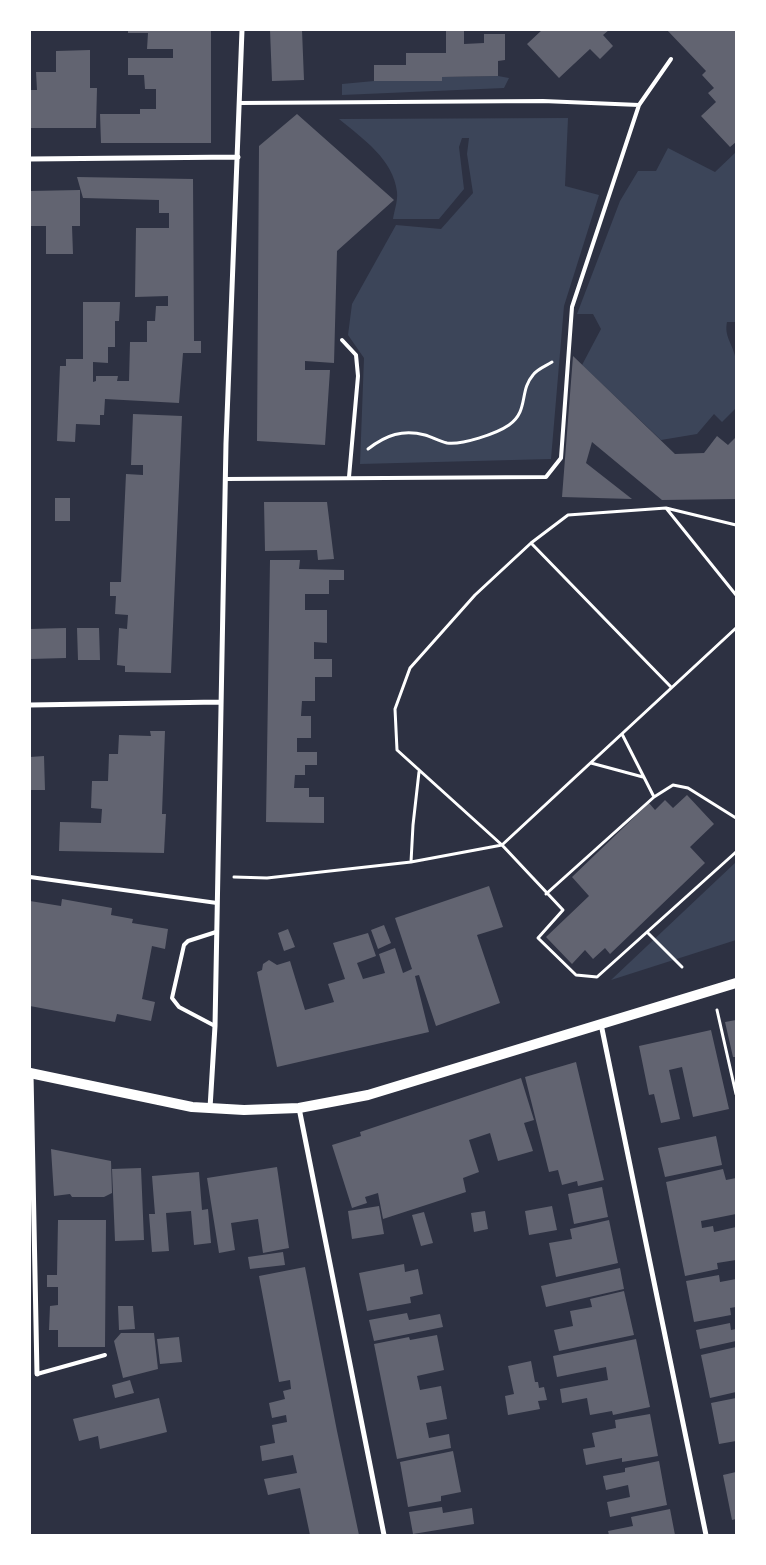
<!DOCTYPE html>
<style>
body{margin:0}
#map{position:relative;width:766px;height:1565px;overflow:hidden;background:#2d3142;font-family:"Asap Condensed",sans-serif}
canvas{display:block}
.frame{position:absolute;inset:0;border:31px solid #fff;pointer-events:none}
</style>
<div id="map">
<canvas width="766" height="1565"></canvas>
<div class="frame"></div>
</div>
<script>
const ctx = document.querySelector('canvas').getContext('2d');
ctx.lineJoin = 'round';
function fill(path, color) { ctx.fillStyle = color; ctx.fill(path, 'evenodd'); }
function trace(path, color, width, dash) { ctx.strokeStyle = color; ctx.lineWidth = width; ctx.lineCap = dash ? 'butt' : 'round'; ctx.setLineDash(dash || []); ctx.stroke(path); }
const green = new Path2D(`
 M 498,76 L 509,78 L 504,88 L 342,95 L 342,84 L 374,81 L 442,81 L 442,77 Z
 M 568,118 L 565,186 L 599,195 L 564,306 L 551,459 L 360,464 L 364,358 L 348,335 L 352,304 L 396,225 L 441,229 L 473,193 L 467,154 L 469,138 L 462,138 L 459,147 L 464,189 L 439,219 L 393,219 C 394,211 398,201 397,192 C 393,159 363,139 339,119 Z
 M 668,148 L 715,172 L 736,152 L 736,322 L 727,322 C 724,336 732,343 735,356 C 740,371 736,393 735,409 L 722,422 L 714,414 L 697,434 L 661,440 L 582,365 L 601,329 L 593,314 L 577,314 L 620,201 L 638,171 L 656,171 Z
 M 736,862 L 736,940 L 611,980 Z`);
const building = new Path2D(`
 M 128,30 L 211,30 L 211,143 L 101,143 L 100,114 L 140,114 L 140,109 L 156,109 L 156,89 L 145,89 L 144,75 L 128,75 L 128,58 L 173,58 L 173,49 L 147,49 L 148,33 L 128,33 Z
 M 270,30 L 302,30 L 304,80 L 272,81 Z
 M 446,30 L 464,30 L 464,44 L 484,43 L 484,34 L 505,34 L 505,60 L 498,61 L 498,76 L 442,77 L 442,81 L 374,81 L 374,65 L 406,65 L 406,53 L 446,53 Z
 M 542,30 L 609,30 L 603,35 L 613,46 L 600,59 L 590,49 L 559,78 L 527,44 Z
 M 667,30 L 736,30 L 736,142 L 730,147 L 701,116 L 716,102 L 708,93 L 714,88 L 702,75 L 706,71 Z
 M 90,50 L 90,88 L 97,88 L 96,128 L 30,128 L 30,90 L 37,90 L 36,72 L 56,72 L 56,51 Z
 M 297,114 L 394,200 L 337,251 L 334,363 L 305,361 L 305,370 L 330,370 L 325,445 L 257,441 L 259,146 Z
 M 77,177 L 193,179 L 194,341 L 201,341 L 201,353 L 183,353 L 179,403 L 105,399 L 104,415 L 100,415 L 100,425 L 76,424 L 75,442 L 57,441 L 60,366 L 66,366 L 66,359 L 83,359 L 83,302 L 120,302 L 119,321 L 115,321 L 115,347 L 108,347 L 108,363 L 93,362 L 93,382 L 96,381 L 96,376 L 118,376 L 117,381 L 129,381 L 130,342 L 147,342 L 147,321 L 155,321 L 156,306 L 168,306 L 168,296 L 135,297 L 136,228 L 169,228 L 169,213 L 159,213 L 159,200 L 83,198 Z
 M 80,190 L 80,226 L 72,226 L 73,254 L 46,254 L 46,226 L 30,226 L 30,191 Z
 M 573,356 L 675,454 L 704,453 L 717,436 L 728,445 L 736,437 L 736,499 L 662,500 L 592,442 L 586,463 L 632,499 L 562,497 Z
 M 133,414 L 182,416 L 171,673 L 125,672 L 125,666 L 117,665 L 119,628 L 127,629 L 128,615 L 115,614 L 116,596 L 110,596 L 110,582 L 121,582 L 126,474 L 143,475 L 143,465 L 131,465 Z
 M 55,498 L 70,498 L 70,521 L 55,521 Z
 M 264,502 L 327,502 L 334,559 L 318,560 L 317,550 L 265,551 Z
 M 270,560 L 300,560 L 299,569 L 344,570 L 344,580 L 329,580 L 329,594 L 305,594 L 305,610 L 327,610 L 327,643 L 314,642 L 314,659 L 332,659 L 332,677 L 315,677 L 315,701 L 302,701 L 301,716 L 311,716 L 311,738 L 297,738 L 297,752 L 317,752 L 317,765 L 305,765 L 305,775 L 295,775 L 294,788 L 309,788 L 309,797 L 324,797 L 324,823 L 266,822 Z
 M 66,628 L 66,658 L 30,659 L 30,629 Z
 M 77,628 L 99,628 L 100,660 L 78,660 Z
 M 150,731 L 165,731 L 162,814 L 166,814 L 164,853 L 59,851 L 60,822 L 101,823 L 102,809 L 91,808 L 92,781 L 108,781 L 109,754 L 118,754 L 119,735 L 151,736 Z
 M 44,756 L 45,790 L 30,790 L 30,757 Z
 M 687,795 L 714,824 L 690,847 L 705,863 L 610,954 L 605,948 L 593,959 L 585,950 L 572,964 L 546,937 L 589,896 L 572,877 L 649,803 L 655,810 L 665,800 L 673,808 Z
 M 489,886 L 503,927 L 477,935 L 500,1003 L 436,1026 L 419,975 L 415,976 L 429,1032 L 277,1067 L 257,972 L 262,970 L 263,964 L 269,960 L 277,965 L 290,961 L 305,1010 L 334,1002 L 328,984 L 345,979 L 333,943 L 368,933 L 376,956 L 357,963 L 363,979 L 385,973 L 379,954 L 395,948 L 403,973 L 412,969 L 395,918 Z
 M 62,899 L 112,908 L 111,915 L 133,919 L 132,923 L 168,929 L 165,949 L 152,946 L 142,999 L 155,1002 L 151,1021 L 117,1014 L 115,1022 L 30,1006 L 30,901 L 61,906 Z
 M 384,925 L 391,943 L 378,949 L 371,930 Z
 M 288,929 L 295,947 L 284,951 L 278,933 Z
 M 736,1020 L 736,1057 L 733,1057 L 725,1022 Z
 M 711,1030 L 729,1109 L 693,1117 L 682,1067 L 669,1070 L 680,1119 L 661,1123 L 654,1094 L 649,1095 L 639,1046 Z
 M 576,1062 L 604,1180 L 578,1186 L 577,1181 L 562,1185 L 558,1170 L 549,1172 L 525,1077 Z
 M 521,1078 L 534,1120 L 524,1123 L 533,1151 L 498,1161 L 490,1133 L 469,1140 L 479,1172 L 463,1178 L 466,1192 L 383,1219 L 378,1193 L 365,1197 L 367,1203 L 352,1208 L 332,1145 L 361,1136 L 360,1132 Z
 M 716,1136 L 722,1165 L 665,1177 L 658,1148 Z
 M 51,1149 L 111,1161 L 112,1193 L 104,1197 L 72,1197 L 70,1194 L 54,1196 Z
 M 277,1167 L 289,1248 L 263,1253 L 258,1219 L 231,1223 L 235,1250 L 219,1253 L 207,1178 Z
 M 141,1168 L 144,1240 L 115,1241 L 112,1169 Z
 M 723,1169 L 726,1180 L 736,1178 L 736,1214 L 701,1221 L 702,1228 L 713,1226 L 714,1232 L 736,1227 L 736,1260 L 717,1263 L 718,1269 L 685,1276 L 666,1182 Z
 M 199,1172 L 202,1210 L 208,1209 L 211,1243 L 194,1245 L 191,1211 L 166,1213 L 169,1251 L 152,1252 L 149,1214 L 155,1214 L 152,1176 Z
 M 602,1187 L 608,1217 L 574,1224 L 568,1194 Z
 M 379,1206 L 384,1234 L 352,1239 L 348,1211 Z
 M 552,1206 L 557,1230 L 529,1235 L 525,1211 Z
 M 485,1211 L 488,1229 L 474,1232 L 471,1213 Z
 M 424,1212 L 433,1243 L 421,1246 L 412,1215 Z
 M 58,1220 L 106,1220 L 105,1347 L 58,1347 L 58,1330 L 49,1330 L 50,1306 L 58,1305 L 58,1287 L 47,1287 L 47,1275 L 57,1275 Z
 M 609,1220 L 618,1263 L 556,1277 L 549,1243 L 572,1239 L 570,1229 Z
 M 283,1252 L 285,1265 L 250,1269 L 248,1257 Z
 M 404,1264 L 405,1272 L 418,1269 L 423,1294 L 410,1297 L 411,1303 L 367,1311 L 359,1273 Z
 M 305,1267 L 337,1431 L 359,1535 L 310,1535 L 300,1488 L 268,1495 L 264,1479 L 297,1473 L 293,1455 L 262,1461 L 260,1446 L 275,1443 L 272,1425 L 287,1422 L 286,1415 L 272,1418 L 269,1403 L 285,1399 L 283,1391 L 291,1389 L 290,1380 L 279,1382 L 259,1276 Z
 M 620,1268 L 624,1289 L 546,1307 L 541,1286 Z
 M 719,1275 L 720,1282 L 736,1279 L 736,1307 L 730,1308 L 731,1315 L 694,1322 L 686,1281 Z
 M 624,1291 L 634,1335 L 559,1351 L 554,1330 L 573,1326 L 570,1311 L 592,1307 L 590,1299 Z
 M 118,1306 L 133,1306 L 135,1329 L 119,1330 Z
 M 407,1313 L 409,1320 L 440,1314 L 443,1327 L 374,1341 L 369,1320 Z
 M 730,1323 L 731,1330 L 736,1329 L 736,1341 L 700,1349 L 696,1330 Z
 M 121,1333 L 154,1333 L 158,1369 L 123,1378 L 114,1341 Z
 M 437,1335 L 444,1370 L 417,1376 L 420,1390 L 441,1386 L 447,1419 L 426,1423 L 429,1438 L 449,1434 L 451,1448 L 397,1459 L 374,1344 L 409,1337 L 410,1340 Z
 M 179,1337 L 182,1362 L 160,1364 L 157,1339 Z
 M 636,1339 L 650,1407 L 613,1415 L 612,1411 L 590,1415 L 587,1398 L 562,1403 L 560,1389 L 608,1380 L 606,1367 L 557,1377 L 553,1356 Z
 M 736,1347 L 736,1392 L 710,1398 L 701,1355 Z
 M 531,1361 L 535,1382 L 538,1382 L 539,1388 L 544,1387 L 547,1400 L 538,1401 L 540,1409 L 508,1415 L 505,1396 L 514,1394 L 508,1366 Z
 M 130,1380 L 134,1393 L 115,1398 L 112,1385 Z
 M 159,1398 L 167,1432 L 100,1449 L 98,1436 L 79,1441 L 73,1419 Z
 M 736,1398 L 736,1441 L 719,1444 L 711,1403 Z
 M 650,1414 L 658,1456 L 622,1462 L 622,1458 L 586,1465 L 583,1449 L 595,1447 L 592,1433 L 616,1428 L 615,1420 Z
 M 453,1451 L 461,1492 L 441,1496 L 441,1501 L 408,1507 L 400,1462 Z
 M 659,1461 L 667,1505 L 610,1517 L 607,1502 L 630,1497 L 628,1485 L 606,1490 L 603,1476 L 625,1472 L 625,1468 Z
 M 736,1472 L 736,1519 L 732,1520 L 723,1475 Z
 M 442,1507 L 443,1513 L 472,1508 L 474,1524 L 413,1534 L 409,1512 Z
 M 670,1509 L 675,1535 L 609,1535 L 608,1531 L 633,1526 L 631,1517 Z`);
const path = new Path2D(`
 M 368,449 C 386,435 403,429 425,435 C 432,437 439,441 447,443 C 462,445 496,434 509,425 C 529,411 519,391 533,375 C 537,369 546,366 552,362
 M 666,508 L 736,595
 M 736,525 L 666,508 L 568,515 L 531,543 L 475,595 L 410,668 L 395,709 L 397,750 L 502,845 L 563,910 L 538,938 L 576,975 L 597,977 L 736,852
 M 531,543 L 671,687
 M 622,734 L 654,797 L 673,785 L 688,788 L 736,818
 M 591,763 L 643,777
 M 411,862 L 413,825 L 419,772
 M 234,877 L 267,878 L 411,862 L 502,845 L 736,628
 M 546,894 L 654,797
 M 647,932 L 682,967
 M 717,1010 L 736,1094`);
const service = new Path2D(`
 M 240,103 L 543,101 L 639,105
 M 342,340 L 356,355 L 358,376 L 349,477
 M 226,479 L 546,477 L 561,458 L 572,307 L 639,105 L 671,59
 M 30,877 L 217,903
 M 215,1026 L 179,1007 L 172,998 L 184,945 L 188,941 L 216,932
 M 37,1374 L 105,1355`);
const minor = new Path2D(`
 M 30,159 L 238,157
 M 30,705 L 220,702
 M 601,1024 L 706,1535
 M 31,1074 L 37,1374
 M 210,1108 L 215,1026 L 226,443 L 242,30
 M 299,1108 L 384,1535`);
const secondary = new Path2D(`
 M 30,1073 L 192,1107 L 244,1110 L 299,1108 L 368,1095 L 736,983`);
fill(green, '#3c4559');
fill(building, '#626471');
trace(path, '#fff', 3);
trace(service, '#fff', 4);
trace(minor, '#fff', 5);
trace(secondary, '#fff', 10);
</script>
